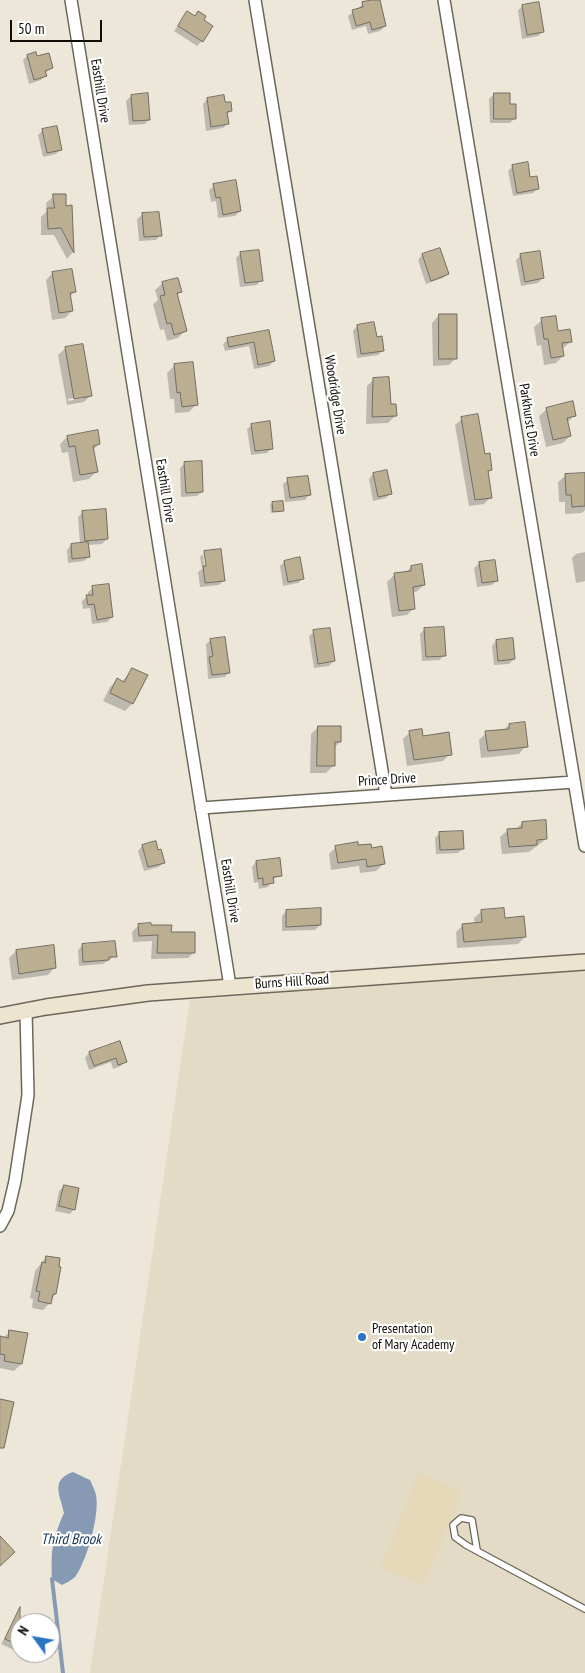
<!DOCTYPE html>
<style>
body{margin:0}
#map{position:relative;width:585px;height:1673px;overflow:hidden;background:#ede7da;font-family:"PT Sans Narrow",sans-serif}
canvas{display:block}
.north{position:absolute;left:10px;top:1613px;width:50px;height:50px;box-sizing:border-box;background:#fff;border:1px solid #9f9e9c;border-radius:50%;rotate:302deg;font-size:14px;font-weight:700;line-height:20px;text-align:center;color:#0e0c07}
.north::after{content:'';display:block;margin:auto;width:18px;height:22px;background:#2b74c4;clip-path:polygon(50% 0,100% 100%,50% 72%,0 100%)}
.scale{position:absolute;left:10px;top:20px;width:92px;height:22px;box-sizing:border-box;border:2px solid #0e0c07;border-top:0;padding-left:6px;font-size:15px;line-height:18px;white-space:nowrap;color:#0e0c07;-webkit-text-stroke:4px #fff;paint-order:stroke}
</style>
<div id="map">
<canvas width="585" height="1673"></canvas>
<div class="north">N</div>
<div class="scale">50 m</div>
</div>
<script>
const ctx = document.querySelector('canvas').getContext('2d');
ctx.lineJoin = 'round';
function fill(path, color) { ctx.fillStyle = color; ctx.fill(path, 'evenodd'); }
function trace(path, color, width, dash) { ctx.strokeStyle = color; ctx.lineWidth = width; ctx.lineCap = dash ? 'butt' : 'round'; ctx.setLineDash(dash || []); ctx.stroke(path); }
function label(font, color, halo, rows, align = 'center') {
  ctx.font = font + ' "PT Sans Narrow",sans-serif'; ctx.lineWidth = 4.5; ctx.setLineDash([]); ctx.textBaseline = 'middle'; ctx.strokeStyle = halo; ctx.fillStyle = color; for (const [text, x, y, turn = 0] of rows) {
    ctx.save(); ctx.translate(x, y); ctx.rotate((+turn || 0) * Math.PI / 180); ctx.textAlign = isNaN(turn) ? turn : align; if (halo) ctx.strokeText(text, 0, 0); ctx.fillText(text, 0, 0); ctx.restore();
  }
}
const built = new Path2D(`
 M 585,970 L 585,1673 L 90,1673 L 190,1000 Z`);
const green = new Path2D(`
 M 418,1473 L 462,1491 L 424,1585 L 380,1568 Z`);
const water = new Path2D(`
 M 73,1472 L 90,1480 C 92,1485 95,1490 96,1495 C 100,1514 87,1561 75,1577 C 72,1580 66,1583 62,1585 L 52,1579 C 51,1550 52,1540 64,1513 C 61,1497 49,1480 73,1472 Z`);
const shadow = new Path2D(`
 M 379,0 L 385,26 L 380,31 L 368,34 L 366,26 L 352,30 L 348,16 L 363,4 Z
 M 523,6 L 542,32 L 538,36 L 522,39 L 518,10 Z
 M 187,13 L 202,21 L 202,41 L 197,46 L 174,31 Z
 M 27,56 L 36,58 L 52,68 L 45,73 L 45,76 L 41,80 L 29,84 L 23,60 Z
 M 494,94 L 509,105 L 515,118 L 510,123 L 490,123 L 489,99 Z
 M 131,96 L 149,119 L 145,124 L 129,125 L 126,101 Z
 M 207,99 L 224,104 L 231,111 L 226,115 L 227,124 L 223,128 L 206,131 L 203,104 Z
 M 43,130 L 61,149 L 56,154 L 43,157 L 38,135 Z
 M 513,166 L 538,188 L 533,193 L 513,196 L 508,171 Z
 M 214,186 L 240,211 L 235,216 L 218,218 L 216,201 L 211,202 L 209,190 Z
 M 54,196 L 65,207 L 71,207 L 73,252 L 67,259 L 54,235 L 41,235 L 41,217 L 47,211 L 46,203 Z
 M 158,213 L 160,235 L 156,240 L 139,241 L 137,219 L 142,215 Z
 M 439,249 L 448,274 L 443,278 L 426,284 L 418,260 L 422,255 Z
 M 241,253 L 261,280 L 257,285 L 240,287 L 236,258 Z
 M 521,255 L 543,278 L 538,283 L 521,286 L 516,260 Z
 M 53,273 L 74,292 L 70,297 L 72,311 L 65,318 L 52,320 L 46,280 Z
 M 163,283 L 181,292 L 176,296 L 185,331 L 178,338 L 167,341 L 164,329 L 160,330 L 153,304 L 158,300 L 155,290 Z
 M 439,315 L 456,358 L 449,365 L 433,366 L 432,323 Z
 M 542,320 L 570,342 L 562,349 L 563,356 L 556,363 L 544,365 L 541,345 L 537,346 L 534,327 Z
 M 357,326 L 375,338 L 383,350 L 378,355 L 357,358 L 353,331 Z
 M 268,331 L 274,361 L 269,366 L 254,369 L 249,346 L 225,351 L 223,344 L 228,339 Z
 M 66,348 L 91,395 L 84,402 L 67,405 L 58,355 ZM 84,396 L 84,398 L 68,401 L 68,399 Z
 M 175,365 L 196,405 L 189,412 L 175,413 L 174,399 L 170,399 L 167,373 Z
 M 374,379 L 395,416 L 388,423 L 366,424 L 367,386 Z
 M 547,409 L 575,415 L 567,423 L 570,436 L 563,443 L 546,447 L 539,416 Z
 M 462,419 L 491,470 L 487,473 L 491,497 L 484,504 L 469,506 L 455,425 Z
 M 252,425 L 272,448 L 267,453 L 251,455 L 247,429 Z
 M 67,437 L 99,444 L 93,450 L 96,472 L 89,479 L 73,482 L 68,452 L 62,453 L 60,444 Z
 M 185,463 L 202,492 L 197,496 L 181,497 L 180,468 Z
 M 373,474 L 391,493 L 386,498 L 373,501 L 369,479 Z
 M 585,474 L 585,510 L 582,513 L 565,514 L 565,502 L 559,502 L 558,482 L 566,475 Z
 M 288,480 L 309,495 L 305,500 L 285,502 L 283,484 Z
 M 272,503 L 282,510 L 271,513 L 270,505 Z
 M 83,512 L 107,539 L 102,544 L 87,545 L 89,557 L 84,561 L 68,563 L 67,550 L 71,545 L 80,544 L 78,517 Z
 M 205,552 L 224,580 L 219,585 L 200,587 L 198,572 L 202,569 L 200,557 ZM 203,554 L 206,554 L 208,572 L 205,572 Z
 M 585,552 L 585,581 L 576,583 L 572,558 L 576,554 Z
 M 494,561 L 497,580 L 492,585 L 477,587 L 474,568 L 479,563 Z
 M 284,562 L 303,579 L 298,583 L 283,586 L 280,566 Z
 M 411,567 L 424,585 L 416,592 L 412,592 L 414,608 L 407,615 L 392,617 L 387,582 L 394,575 L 405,573 Z
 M 93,588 L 112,617 L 107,622 L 92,624 L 90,608 L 83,609 L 82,601 L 88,596 L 88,592 Z
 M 424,630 L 444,655 L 440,660 L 422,661 L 420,634 Z
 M 314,632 L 333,661 L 329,666 L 314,668 L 309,636 Z
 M 211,640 L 229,672 L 225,677 L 208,679 L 206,644 Z
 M 496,641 L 514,659 L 509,664 L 494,665 L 492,646 Z
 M 132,669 L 132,704 L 125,711 L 103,701 L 110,687 L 117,680 L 122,682 Z
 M 509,725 L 526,746 L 519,754 L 481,758 L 479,740 L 486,733 L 503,730 Z
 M 318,727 L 340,742 L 334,748 L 333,766 L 326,773 L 310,773 L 311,734 Z
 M 410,732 L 422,737 L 450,754 L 443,761 L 407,766 L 403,739 Z
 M 522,823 L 546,839 L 529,852 L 502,854 L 500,837 L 508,830 L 516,829 Z
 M 439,834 L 463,848 L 458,853 L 436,854 L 435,838 Z
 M 142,846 L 158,852 L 164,862 L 159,867 L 144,871 L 138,851 Z
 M 336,847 L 371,849 L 384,864 L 376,871 L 360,873 L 359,866 L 331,870 L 329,854 Z
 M 256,862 L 281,875 L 272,880 L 268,887 L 259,889 L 258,882 L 254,883 L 252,867 Z
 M 286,911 L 320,925 L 315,930 L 282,931 L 282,916 Z
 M 482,911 L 525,937 L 518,944 L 457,948 L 456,932 L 463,925 L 475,924 L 474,918 Z
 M 139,925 L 194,952 L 188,958 L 151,959 L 152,941 L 133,942 L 132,932 Z
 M 82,946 L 115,956 L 103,964 L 79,966 L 78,950 Z
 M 16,951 L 55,967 L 48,975 L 12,980 L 9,958 Z
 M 119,1043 L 125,1062 L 121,1066 L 113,1069 L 111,1062 L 89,1070 L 85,1058 L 89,1053 Z
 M 64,1186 L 74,1209 L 70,1214 L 55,1211 L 59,1191 Z
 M 46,1257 L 55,1294 L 50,1303 L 43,1310 L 32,1308 L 33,1299 L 30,1298 L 35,1271 Z
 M 10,1331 L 21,1364 L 14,1371 L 0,1368 L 0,1338 L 3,1338 Z
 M 14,1622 L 20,1625 L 20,1642 L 14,1650 L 1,1644 Z`);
const stream = new Path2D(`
 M 52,1579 L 63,1673`);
const building = new Path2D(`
 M 373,0 L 380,0 L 386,26 L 372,30 L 370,22 L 356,26 L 352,10 L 363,7 L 362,2 Z
 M 539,2 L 544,32 L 527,35 L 522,5 Z
 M 187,11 L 195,16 L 198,11 L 206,16 L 204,20 L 213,26 L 203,42 L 178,26 Z
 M 36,52 L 37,56 L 49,53 L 53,68 L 45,71 L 47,76 L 34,80 L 27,55 Z
 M 148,93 L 150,120 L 133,121 L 131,95 Z
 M 494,93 L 510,93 L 510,104 L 516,104 L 516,119 L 494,119 Z
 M 224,95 L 225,102 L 231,102 L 232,111 L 227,112 L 229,124 L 211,127 L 207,98 Z
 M 57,126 L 62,150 L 47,153 L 42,129 Z
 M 528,162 L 530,177 L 537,176 L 539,189 L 517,193 L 512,165 Z
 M 236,180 L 241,211 L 223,215 L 220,197 L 216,198 L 213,184 Z
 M 53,194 L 66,194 L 66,206 L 72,205 L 74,253 L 61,228 L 48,229 L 47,208 L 54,208 Z
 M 159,212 L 162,236 L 144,237 L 142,213 Z
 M 440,248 L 449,274 L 431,281 L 422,254 Z
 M 259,250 L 263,281 L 245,283 L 240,252 Z
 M 540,251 L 544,278 L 525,282 L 520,254 Z
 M 72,269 L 76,292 L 70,293 L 73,311 L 59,313 L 52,272 Z
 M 178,278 L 182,292 L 177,293 L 187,331 L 174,335 L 171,323 L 167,324 L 160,296 L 165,295 L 162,282 Z
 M 439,314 L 457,314 L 457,359 L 439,359 Z
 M 556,316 L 558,331 L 570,329 L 572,342 L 562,343 L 564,356 L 551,358 L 548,339 L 544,339 L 541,318 Z
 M 374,322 L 377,337 L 382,336 L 384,351 L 361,354 L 357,325 Z
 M 269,330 L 275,361 L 258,365 L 254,342 L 229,347 L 227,338 Z
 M 83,344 L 92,396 L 74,399 L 65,347 Z
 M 193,362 L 198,405 L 182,407 L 180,392 L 177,393 L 174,364 Z
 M 389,377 L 391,404 L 396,404 L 397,416 L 372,417 L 373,378 Z
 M 573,401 L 576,416 L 567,418 L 571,436 L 553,440 L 546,408 Z
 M 478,414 L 485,454 L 490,453 L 492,470 L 488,471 L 492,498 L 475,500 L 461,417 Z
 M 270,421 L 273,449 L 255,451 L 251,424 Z
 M 98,430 L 100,444 L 93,446 L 98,472 L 80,475 L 75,446 L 69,447 L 67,436 Z
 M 202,461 L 203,492 L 186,493 L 184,462 Z
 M 387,470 L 392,494 L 378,497 L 373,473 Z
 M 585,473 L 585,506 L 572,507 L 571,495 L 566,495 L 565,474 Z
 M 308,476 L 311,495 L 290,498 L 287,478 Z
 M 283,501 L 284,511 L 273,512 L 272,502 Z
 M 106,509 L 108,539 L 85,541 L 82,511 Z
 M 88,542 L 90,557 L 72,559 L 71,544 Z
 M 221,549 L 225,581 L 205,583 L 203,566 L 206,566 L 204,551 Z
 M 300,557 L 304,579 L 288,582 L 284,561 Z
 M 495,560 L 498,581 L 482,583 L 479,562 Z
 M 422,564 L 425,585 L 413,587 L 415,609 L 399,611 L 394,573 L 411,571 L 411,566 Z
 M 109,584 L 113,617 L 97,620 L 94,604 L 88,605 L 86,595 L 93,595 L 92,586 Z
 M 444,627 L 446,656 L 426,657 L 424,628 Z
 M 330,628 L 335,661 L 318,664 L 313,630 Z
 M 225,637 L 230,673 L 212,675 L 209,657 L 213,656 L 210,639 Z
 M 513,638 L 515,659 L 498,661 L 496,640 Z
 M 132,668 L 148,675 L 133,704 L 110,693 L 117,678 L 124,682 Z
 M 525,722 L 528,747 L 488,751 L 485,731 L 509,729 L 509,724 Z
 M 318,726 L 341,726 L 341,742 L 335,742 L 335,766 L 317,766 Z
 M 422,729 L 423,736 L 449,732 L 452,755 L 414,760 L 409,731 Z
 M 546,820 L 547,839 L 537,840 L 537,845 L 509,847 L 507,829 L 522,828 L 522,822 Z
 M 463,831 L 464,849 L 440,850 L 439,832 Z
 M 156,841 L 158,850 L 161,849 L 165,863 L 148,867 L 142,845 Z
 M 358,842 L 358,845 L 371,844 L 372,848 L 382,846 L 385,864 L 367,867 L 366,859 L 338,863 L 335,846 Z
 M 280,858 L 282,876 L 273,877 L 274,883 L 263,885 L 263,878 L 258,879 L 256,861 Z
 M 321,908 L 321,925 L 286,927 L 286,910 Z
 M 504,908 L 505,918 L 524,916 L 526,937 L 464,942 L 462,924 L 482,922 L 481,910 Z
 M 151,923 L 151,925 L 172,925 L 171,932 L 195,932 L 195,953 L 157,953 L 158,935 L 139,936 L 138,924 Z
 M 115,941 L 117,957 L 109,957 L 109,960 L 83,962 L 82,944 Z
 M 54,945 L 56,968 L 19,974 L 16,950 Z
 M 120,1041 L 127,1062 L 118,1065 L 116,1058 L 94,1066 L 89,1052 Z
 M 64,1185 L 79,1188 L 75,1210 L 59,1206 Z
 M 46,1256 L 60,1258 L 59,1267 L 61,1267 L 56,1294 L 53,1294 L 51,1304 L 38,1301 L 40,1292 L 36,1291 L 42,1262 L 45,1263 Z
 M 9,1330 L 28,1333 L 22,1364 L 4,1361 L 5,1355 L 0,1354 L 0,1336 L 8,1338 Z
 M 0,1399 L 14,1402 L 4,1448 L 0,1448 Z
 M 0,1536 L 15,1552 L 0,1566 Z
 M 20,1607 L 20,1646 L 5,1639 Z`);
const lane = new Path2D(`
 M 477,1550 L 472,1520 L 461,1518 L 453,1525 L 455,1537 L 466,1545 L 585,1609`);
const street = new Path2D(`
 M 71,0 L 230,986
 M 255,0 L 386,795
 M 444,0 L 585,846
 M 201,808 L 574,782
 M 0,1226 L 8,1211 L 15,1181 L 28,1095 L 26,1011`);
const secondary = new Path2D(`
 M 0,1016 L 46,1007 L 148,993 L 585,962`);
const markers = [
 [362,1337,5,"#2b74c4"]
];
const streetNames = [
 ["Easthill Drive",100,91,81],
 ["Woodridge Drive",335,395,81],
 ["Parkhurst Drive",529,420,81],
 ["Easthill Drive",165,491,81],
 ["Prince Drive",387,780,-4],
 ["Easthill Drive",230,891,81],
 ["Burns Hill Road",292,982,-4]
];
const poiNames = [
 ["Presentation",372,1329],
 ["of Mary Academy",372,1345]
];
const waterNames = [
 ["Third Brook",71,1540]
];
fill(built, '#e4dbc6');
fill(green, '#e6d9ba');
fill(water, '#869ab3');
fill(shadow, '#0003');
trace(stream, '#869ab3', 4);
fill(building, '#bbae91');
trace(building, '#726d61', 1);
trace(lane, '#6c675b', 8);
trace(street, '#6c675b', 14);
trace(secondary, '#6c675b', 18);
trace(lane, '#fff', 5.5);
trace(street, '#fff', 11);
trace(secondary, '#ede4d0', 15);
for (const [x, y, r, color] of markers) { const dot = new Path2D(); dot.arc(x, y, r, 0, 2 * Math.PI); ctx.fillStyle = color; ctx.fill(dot); trace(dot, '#fff', 2); }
label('14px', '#0e0c07', '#fff', streetNames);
label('14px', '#0e0c07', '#fff', poiNames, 'left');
label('italic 15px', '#133255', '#fff', waterNames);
</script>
